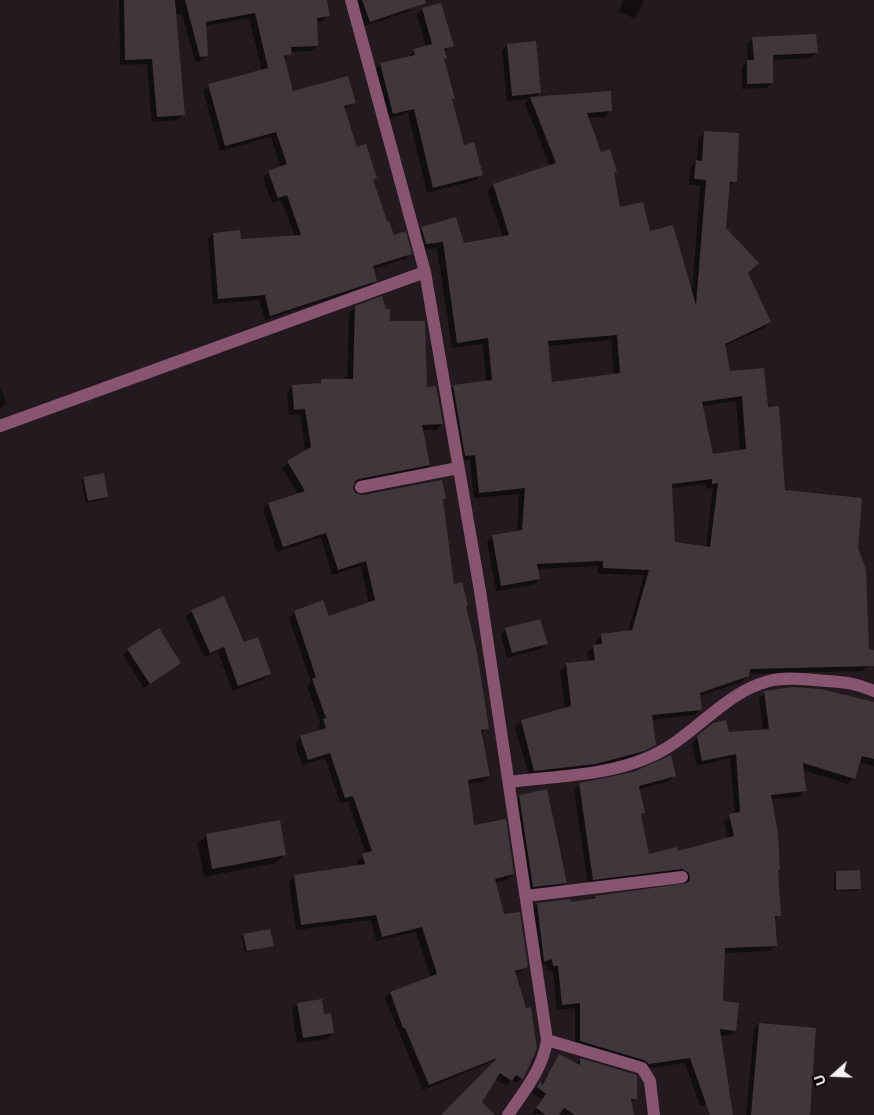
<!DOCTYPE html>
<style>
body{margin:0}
#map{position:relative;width:874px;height:1115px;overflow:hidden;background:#23191e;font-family:Helvetica,sans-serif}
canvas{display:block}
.north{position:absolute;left:809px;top:1050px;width:50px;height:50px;-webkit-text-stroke:4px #0a0608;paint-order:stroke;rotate:250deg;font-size:14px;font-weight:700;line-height:20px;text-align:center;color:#f9f2f5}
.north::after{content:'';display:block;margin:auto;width:18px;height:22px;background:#f9f2f5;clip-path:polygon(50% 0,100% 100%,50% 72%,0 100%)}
</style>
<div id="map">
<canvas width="874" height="1115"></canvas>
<div class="north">U</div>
</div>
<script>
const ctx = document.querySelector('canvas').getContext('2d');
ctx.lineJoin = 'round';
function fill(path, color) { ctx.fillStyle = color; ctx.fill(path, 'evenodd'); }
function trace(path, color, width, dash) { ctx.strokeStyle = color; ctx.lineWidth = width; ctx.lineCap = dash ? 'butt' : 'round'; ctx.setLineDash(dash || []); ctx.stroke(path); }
const shadow = new Path2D(`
 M 119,0 L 326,0 L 328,15 L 323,21 L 316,22 L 317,46 L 311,51 L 290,52 L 283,60 L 292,92 L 354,103 L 344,110 L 356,149 L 376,178 L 372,181 L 386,223 L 393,236 L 410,254 L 405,259 L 372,269 L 376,280 L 370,286 L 265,320 L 259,300 L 213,304 L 208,239 L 213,234 L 240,240 L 295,236 L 281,200 L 272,203 L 263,178 L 269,172 L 281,168 L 271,137 L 220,151 L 203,91 L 209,86 L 262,71 L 249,18 L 205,26 L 206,55 L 201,61 L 195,62 L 182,14 L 175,15 L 183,114 L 178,120 L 152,122 L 147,64 L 120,65 Z
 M 356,0 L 412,0 L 414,6 L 409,11 L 365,26 Z
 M 623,0 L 644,0 L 639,12 L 634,18 L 619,12 Z
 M 441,4 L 453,45 L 444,52 L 446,58 L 443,61 L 453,98 L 451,100 L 463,146 L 481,174 L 476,180 L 427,193 L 408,113 L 387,119 L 375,70 L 381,64 L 409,57 L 414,50 L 426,47 L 417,15 L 422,9 Z
 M 753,38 L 816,53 L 811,58 L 772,60 L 772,83 L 766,88 L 742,89 L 742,67 L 748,61 L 747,44 Z
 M 507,45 L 540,93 L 535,97 L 610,111 L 605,117 L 587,118 L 600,153 L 615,172 L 613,175 L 619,209 L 649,233 L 692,294 L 700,185 L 689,185 L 690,167 L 697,161 L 698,139 L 704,133 L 736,181 L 728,187 L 724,229 L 770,322 L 764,328 L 725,346 L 729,373 L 767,408 L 784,491 L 857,549 L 868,665 L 862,671 L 748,674 L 742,682 L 699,696 L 701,709 L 695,715 L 651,720 L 654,744 L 637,756 L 589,769 L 529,776 L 515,727 L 521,721 L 565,708 L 560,671 L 566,665 L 589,662 L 587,652 L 596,646 L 596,641 L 602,635 L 628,632 L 644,575 L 598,574 L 598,566 L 537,569 L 539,579 L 533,585 L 496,591 L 487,542 L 493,536 L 517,532 L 519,494 L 474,498 L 470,460 L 459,461 L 447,392 L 453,386 L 486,382 L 483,344 L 452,348 L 437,248 L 420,249 L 416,234 L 422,228 L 463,245 L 503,237 L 487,191 L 493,186 L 550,166 L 525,104 L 529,99 L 507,101 L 502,51 ZM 611,340 L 614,375 L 551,384 L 548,346 ZM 736,401 L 740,451 L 712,455 L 702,406 ZM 706,484 L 707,489 L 713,488 L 706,548 L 673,544 L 671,488 Z
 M 355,307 L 389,322 L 426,388 L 442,424 L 436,430 L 422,430 L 429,465 L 423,470 L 353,484 L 352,488 L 354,494 L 362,496 L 445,498 L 442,501 L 453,585 L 464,607 L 487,728 L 481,734 L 489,776 L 483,782 L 467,784 L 473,826 L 513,874 L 507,880 L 495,883 L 503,916 L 527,967 L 515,974 L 522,1078 L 516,1083 L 511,1080 L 506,1086 L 495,1079 L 480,1102 L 482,1115 L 442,1115 L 496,1060 L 423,1090 L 385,998 L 390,993 L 431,978 L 416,932 L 376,941 L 371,920 L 296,930 L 289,882 L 295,876 L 358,866 L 357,861 L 366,854 L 348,801 L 340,803 L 325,758 L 302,765 L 295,743 L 300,737 L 320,731 L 318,725 L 320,723 L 307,686 L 311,682 L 289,618 L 295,612 L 328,618 L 369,603 L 361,566 L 332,575 L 321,537 L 277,552 L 263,510 L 268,504 L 298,494 L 282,468 L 305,451 L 300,414 L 289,415 L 287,391 L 293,386 L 318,384 L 322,381 L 347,381 L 349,313 Z
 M 0,385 L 6,403 L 0,409 Z
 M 84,478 L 107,497 L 105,499 L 86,503 L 81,480 Z
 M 192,611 L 244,644 L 270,674 L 264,679 L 232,691 L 218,651 L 204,657 L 186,617 Z
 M 506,629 L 546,643 L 541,649 L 507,658 L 501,635 Z
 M 128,650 L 180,663 L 144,688 L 123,655 Z
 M 765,693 L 874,708 L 874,766 L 859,762 L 854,778 L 848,784 L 802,770 L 804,791 L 799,797 L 771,799 L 779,870 L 777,872 L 779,915 L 774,920 L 776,945 L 770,951 L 724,953 L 722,1003 L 735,1031 L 729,1036 L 719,1035 L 723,1098 L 700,1106 L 685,1063 L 643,1069 L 575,1047 L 575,1008 L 557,1010 L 553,971 L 548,971 L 547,964 L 538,967 L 531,910 L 537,904 L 570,903 L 596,897 L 684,886 L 684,878 L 588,885 L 574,790 L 580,784 L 675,775 L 669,781 L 638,790 L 643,813 L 640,816 L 648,855 L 677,852 L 728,839 L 724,821 L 735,815 L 730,758 L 697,766 L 692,743 L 698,737 L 763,730 L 759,698 Z
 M 519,796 L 566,882 L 560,888 L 528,892 L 514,802 Z
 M 206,835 L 285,854 L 276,863 L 204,877 L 198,843 Z
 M 836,872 L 859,888 L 857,891 L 834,891 L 834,874 Z
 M 244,935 L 272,945 L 245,953 L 241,937 Z
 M 298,1004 L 323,1016 L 333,1033 L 327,1039 L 297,1043 L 292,1009 Z
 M 759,1024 L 813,1077 L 808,1115 L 746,1115 L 754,1029 Z
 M 560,1055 L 576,1064 L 580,1060 L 636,1098 L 631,1103 L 633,1115 L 532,1114 L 542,1099 L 532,1093 L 540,1082 L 541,1086 Z`);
const building = new Path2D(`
 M 124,0 L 175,0 L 185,115 L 157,117 L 152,59 L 125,60 Z
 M 185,0 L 327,0 L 330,16 L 317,18 L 318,46 L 291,47 L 292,54 L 284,56 L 293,91 L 348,76 L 356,103 L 344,106 L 357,147 L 366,144 L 377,178 L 373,180 L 387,221 L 389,221 L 394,235 L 406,231 L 412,254 L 373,266 L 377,281 L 270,316 L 265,295 L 218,299 L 213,233 L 240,230 L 241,239 L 301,235 L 287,195 L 278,198 L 268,171 L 287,164 L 276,132 L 225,146 L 208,84 L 268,68 L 255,13 L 206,22 L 208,56 L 200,57 Z
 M 362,0 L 425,0 L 426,3 L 370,22 Z
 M 441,3 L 454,46 L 444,49 L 447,58 L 444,59 L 455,99 L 452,99 L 464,145 L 474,142 L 483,175 L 433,188 L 414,109 L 393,114 L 380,63 L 415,55 L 413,49 L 432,44 L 422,8 Z
 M 816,34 L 818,53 L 773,55 L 773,83 L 747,84 L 747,60 L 754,60 L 752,37 Z
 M 536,41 L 541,93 L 512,96 L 507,44 Z
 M 611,91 L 612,111 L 587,113 L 601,152 L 610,149 L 617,172 L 614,173 L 620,207 L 643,202 L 650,231 L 673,225 L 696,305 L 706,180 L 694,179 L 696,160 L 702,161 L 704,131 L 739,133 L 737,182 L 730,182 L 726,228 L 759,263 L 748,273 L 771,322 L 725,344 L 730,371 L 764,368 L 768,407 L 779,406 L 785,490 L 862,498 L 858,548 L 866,570 L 869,649 L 874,650 L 874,666 L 750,669 L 749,676 L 700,693 L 702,710 L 652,715 L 656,745 L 644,751 L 596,764 L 534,771 L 521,720 L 571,706 L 566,663 L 595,660 L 593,645 L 602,644 L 601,634 L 632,630 L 649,570 L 603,568 L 603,561 L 537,564 L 540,579 L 501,586 L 492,535 L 522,530 L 525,488 L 479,493 L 475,455 L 465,456 L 453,385 L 492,380 L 488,338 L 457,343 L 443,242 L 426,244 L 421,227 L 456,217 L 464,243 L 509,235 L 493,184 L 556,163 L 530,97 ZM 617,335 L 620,373 L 552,382 L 548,341 ZM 742,396 L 746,449 L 713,454 L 702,402 ZM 712,479 L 712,484 L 718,483 L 710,547 L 675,542 L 672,484 Z
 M 382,296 L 386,309 L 390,309 L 390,321 L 425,321 L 427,387 L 436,386 L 443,424 L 422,425 L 430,465 L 359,479 L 355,481 L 353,488 L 355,493 L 363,495 L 442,480 L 446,499 L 443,499 L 454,584 L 462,582 L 468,605 L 466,606 L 477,652 L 489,729 L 481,730 L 490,776 L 468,780 L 474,825 L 506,819 L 514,874 L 495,879 L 504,914 L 520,912 L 528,967 L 515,971 L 526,1008 L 531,1007 L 537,1049 L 523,1079 L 516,1075 L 512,1081 L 500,1073 L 482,1102 L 495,1115 L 441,1115 L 497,1058 L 429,1085 L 405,1028 L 403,1028 L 390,992 L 437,974 L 422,927 L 382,937 L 376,915 L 301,925 L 294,875 L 365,864 L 362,854 L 372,851 L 353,796 L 345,798 L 330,753 L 308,760 L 300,736 L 326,728 L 323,719 L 326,718 L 312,679 L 316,677 L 294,611 L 323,600 L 329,616 L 375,600 L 366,561 L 338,570 L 326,533 L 283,547 L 268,503 L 305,491 L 287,461 L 311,447 L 305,409 L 294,410 L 292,385 L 321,383 L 321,379 L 353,379 L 355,306 Z
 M 104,473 L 108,497 L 88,501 L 83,477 Z
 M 224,596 L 244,642 L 258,637 L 271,674 L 238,686 L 224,647 L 210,653 L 191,610 Z
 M 540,619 L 548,644 L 512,653 L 505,628 Z
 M 159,628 L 181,663 L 150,684 L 127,649 Z
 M 792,687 L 821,689 L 874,702 L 874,759 L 862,756 L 855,779 L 803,763 L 806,791 L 771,795 L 778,833 L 780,870 L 778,870 L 781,916 L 775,916 L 777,946 L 725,948 L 723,1001 L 739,1003 L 736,1031 L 720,1029 L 733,1115 L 710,1115 L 690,1058 L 649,1064 L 644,1060 L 580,1041 L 580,1003 L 562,1005 L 558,966 L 553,966 L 552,959 L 544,962 L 537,903 L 571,899 L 571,902 L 596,898 L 595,896 L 687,883 L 690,880 L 689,873 L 682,869 L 593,880 L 579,783 L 633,772 L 671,755 L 676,776 L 639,786 L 645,813 L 641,814 L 649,854 L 677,847 L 678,851 L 734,836 L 729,814 L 740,812 L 736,754 L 702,761 L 697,736 L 713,723 L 726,720 L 729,732 L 769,729 L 764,691 Z
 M 547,789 L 567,883 L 533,887 L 519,795 Z
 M 280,820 L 286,855 L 212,869 L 206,834 Z
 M 860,870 L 861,889 L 836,890 L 836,871 Z
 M 270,929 L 274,946 L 247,951 L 243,934 Z
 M 322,999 L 324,1014 L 331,1013 L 334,1033 L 303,1038 L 297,1003 Z
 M 759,1023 L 816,1028 L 810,1115 L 751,1115 Z
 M 559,1054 L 580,1065 L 580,1058 L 637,1075 L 637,1099 L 631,1099 L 634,1115 L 575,1115 L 564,1108 L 559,1115 L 546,1115 L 536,1108 L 546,1094 L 537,1087 L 541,1080 L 542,1086 Z`);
const minor = new Path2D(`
 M 351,0 L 425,272 L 480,591 L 547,1040 C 543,1069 524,1091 508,1115
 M 0,426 L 425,272
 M 361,487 L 458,468
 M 509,782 C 555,776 605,776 647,758 C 692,740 722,693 769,681 C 784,677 800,679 815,680 C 838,682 852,681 874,691
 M 526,896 L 682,877
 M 547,1040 L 642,1068 L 650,1081 L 654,1115`);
fill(shadow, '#0007');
fill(building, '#42363d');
trace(minor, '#885571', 12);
</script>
